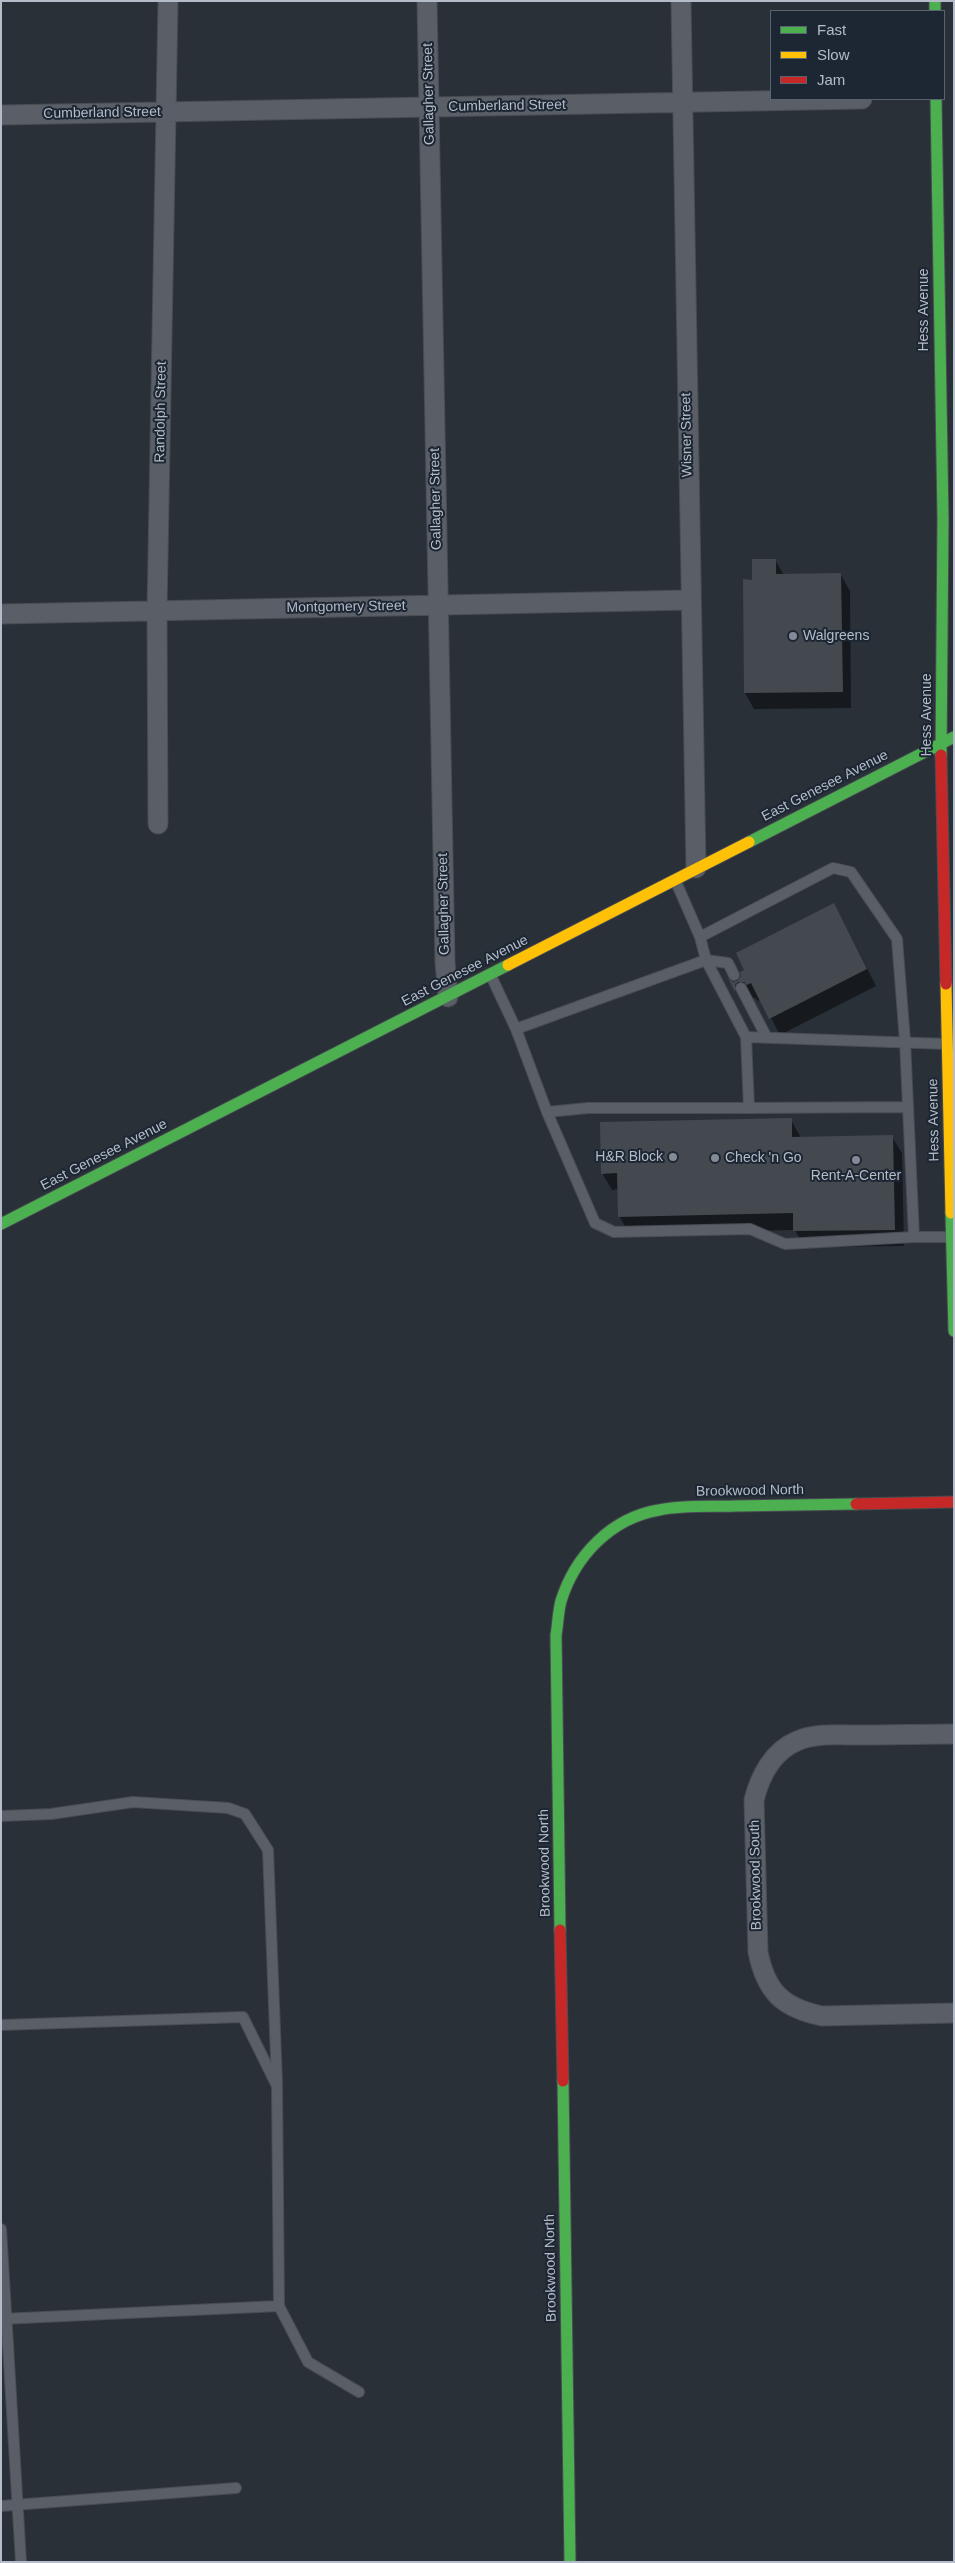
<!DOCTYPE html>
<style>
body{margin:0}
#map{position:relative;width:955px;height:2563px;overflow:hidden;background:#2a3038;font-family:Arial,sans-serif}
canvas{display:block}
.frame{position:absolute;inset:0;border:2px solid #b4bcc9;pointer-events:none}
.legend{position:absolute;left:770px;top:10px;width:175px;height:90px;box-sizing:border-box;background:#1d2633;border:1px solid #59626f;margin:0;padding:6px 9px;list-style:none;font-size:15px;color:#b4bcc9}
.legend li{display:flex;align-items:center;gap:10px;height:25px}
.legend b{width:25px;border:1px solid #59626f}
</style>
<div id="map">
<canvas width="955" height="2563"></canvas>
<div class="frame"></div>
<ul class="legend">
<li><b style="height:6px;background:#4caf50"></b>Fast</li>
<li><b style="height:6px;background:#ffc107"></b>Slow</li>
<li><b style="height:6px;background:#c62828"></b>Jam</li>
</ul>
</div>
<script>
const ctx = document.querySelector('canvas').getContext('2d');
ctx.lineJoin = 'round';
function fill(path, color) { ctx.fillStyle = color; ctx.fill(path, 'evenodd'); }
function trace(path, color, width, dash) { ctx.strokeStyle = color; ctx.lineWidth = width; ctx.lineCap = dash ? 'butt' : 'round'; ctx.setLineDash(dash || []); ctx.stroke(path); }
function label(font, color, halo, rows, align = 'center') {
  ctx.font = font + ' Arial,sans-serif'; ctx.lineWidth = 4; ctx.setLineDash([]); ctx.textBaseline = 'middle'; ctx.strokeStyle = halo; ctx.fillStyle = color; for (const [text, x, y, turn = 0] of rows) {
    ctx.save(); ctx.translate(x, y); ctx.rotate((+turn || 0) * Math.PI / 180); ctx.textAlign = isNaN(turn) ? turn : align; if (halo) ctx.strokeText(text, 0, 0); ctx.fillText(text, 0, 0); ctx.restore();
  }
}
const shadow = new Path2D(`
 M 775,560 L 784,575 L 841,575 L 850,591 L 851,708 L 754,709 L 745,693 Z
 M 843,921 L 876,986 L 780,1035 L 761,999 L 758,1001 L 755,998 L 748,998 L 744,1005 L 731,982 L 738,982 Z
 M 791,1120 L 801,1138 L 892,1137 L 902,1153 L 904,1246 L 804,1247 L 795,1230 L 629,1233 L 619,1216 L 619,1189 L 612,1190 L 602,1173 Z`);
const building = new Path2D(`
 M 752,559 L 776,559 L 776,574 L 841,573 L 843,692 L 744,693 L 743,579 L 752,580 Z
 M 834,903 L 867,969 L 769,1019 L 751,983 L 747,985 L 744,982 L 738,982 L 735,985 L 735,992 L 728,978 L 733,982 L 737,981 L 741,976 L 740,972 L 744,970 L 736,953 Z
 M 792,1118 L 792,1137 L 893,1135 L 895,1230 L 793,1231 L 793,1213 L 618,1217 L 617,1173 L 601,1174 L 600,1122 Z`);
const lane = new Path2D(`
 M 676,882 L 700,937 L 706,960 L 746,1037 L 749,1108 L 906,1107
 M 700,937 L 833,868 L 851,872 L 897,939 L 905,1041 L 914,1237 L 950,1237
 M 491,976 L 516,1029 L 706,960 L 728,963 L 734,975
 M 741,988 L 766,1036
 M 516,1029 L 547,1112 L 595,1223 L 614,1232 L 750,1229 L 785,1244 L 914,1237
 M 746,1037 L 948,1044
 M 547,1112 L 588,1108 L 749,1108
 M 1,1816 L 51,1814 L 133,1802 L 228,1808 L 245,1814 L 268,1850 L 277,2083
 M 1,2025 L 243,2017 L 277,2086 L 279,2306 L 308,2362 L 359,2392
 M 1,2229 L 21,2562
 M 1,2319 L 279,2306
 M 1,2506 L 236,2488`);
const street = new Path2D(`
 M 427,1 L 445,962 L 448,997
 M 681,1 L 696,868
 M 1,115 L 862,99
 M 1,614 L 690,600
 M 158,824 L 157,612 L 168,1
 M 954,1734 C 922,1734 890,1735 858,1735 C 839,1735 815,1733 797,1741 C 773,1751 760,1776 754,1800 L 758,1952 C 766,1992 783,2008 822,2016 L 954,2013`);
const fast = new Path2D(`
 M 935,1 L 935,11
 M 936,99 L 943,519 L 941,755
 M 749,842 L 954,737
 M 951,1213 L 954,1331
 M 1,1224 L 508,965
 M 560,1930 L 556,1635 C 558,1624 558,1612 561,1601 C 575,1556 611,1518 659,1510 C 683,1505 710,1507 735,1506 C 775,1505 816,1505 856,1504
 M 563,2081 L 570,2562`);
const slow = new Path2D(`
 M 508,965 L 749,842
 M 946,984 L 951,1213`);
const jam = new Path2D(`
 M 941,755 L 946,984
 M 856,1504 L 954,1502
 M 560,1930 L 563,2081`);
const markers = [
 [793,636,5,"#848b96"],
 [673,1157,5,"#848b96"],
 [715,1158,5,"#848b96"],
 [856,1160,5,"#848b96"]
];
const streetNames = [
 ["Gallagher Street",429,94,-91],
 ["Cumberland Street",507,106,-1],
 ["Cumberland Street",102,113,-1],
 ["Hess Avenue",924,310,-90],
 ["Randolph Street",161,412,-89],
 ["Wisner Street",687,435,-91],
 ["Gallagher Street",436,499,-91],
 ["Montgomery Street",346,607,-1],
 ["Hess Avenue",927,715,-90],
 ["East Genesee Avenue",825,786,-27],
 ["Gallagher Street",444,904,-91],
 ["East Genesee Avenue",465,971,-27],
 ["Hess Avenue",934,1120,-91],
 ["East Genesee Avenue",104,1155,-27],
 ["Brookwood North",750,1491,-1],
 ["Brookwood North",545,1863,-91],
 ["Brookwood South",756,1875,-91],
 ["Brookwood North",551,2268,-91]
];
const poiNames = [
 ["Walgreens",803,636],
 ["H&R Block",663,1157,"right"],
 ["Check 'n Go",725,1158],
 ["Rent-A-Center",856,1176,"center"]
];
fill(shadow, '#0007');
fill(building, '#444950');
trace(lane, '#484c53', 12);
trace(street, '#484c53', 21);
trace(fast, '#484c53', 13);
trace(slow, '#484c53', 13);
trace(jam, '#484c53', 13);
trace(lane, '#5a5e66', 10);
trace(street, '#5a5e66', 19);
trace(fast, '#4caf50', 11);
trace(slow, '#ffc107', 11);
trace(jam, '#c62828', 11);
for (const [x, y, r, color] of markers) { const dot = new Path2D(); dot.arc(x, y, r, 0, 2 * Math.PI); ctx.fillStyle = color; ctx.fill(dot); trace(dot, '#1d2633', 2); }
label('14px', '#b4bcc9', '#1d2633', streetNames);
label('14px', '#b4bcc9', '#1d2633', poiNames, 'left');
</script>
